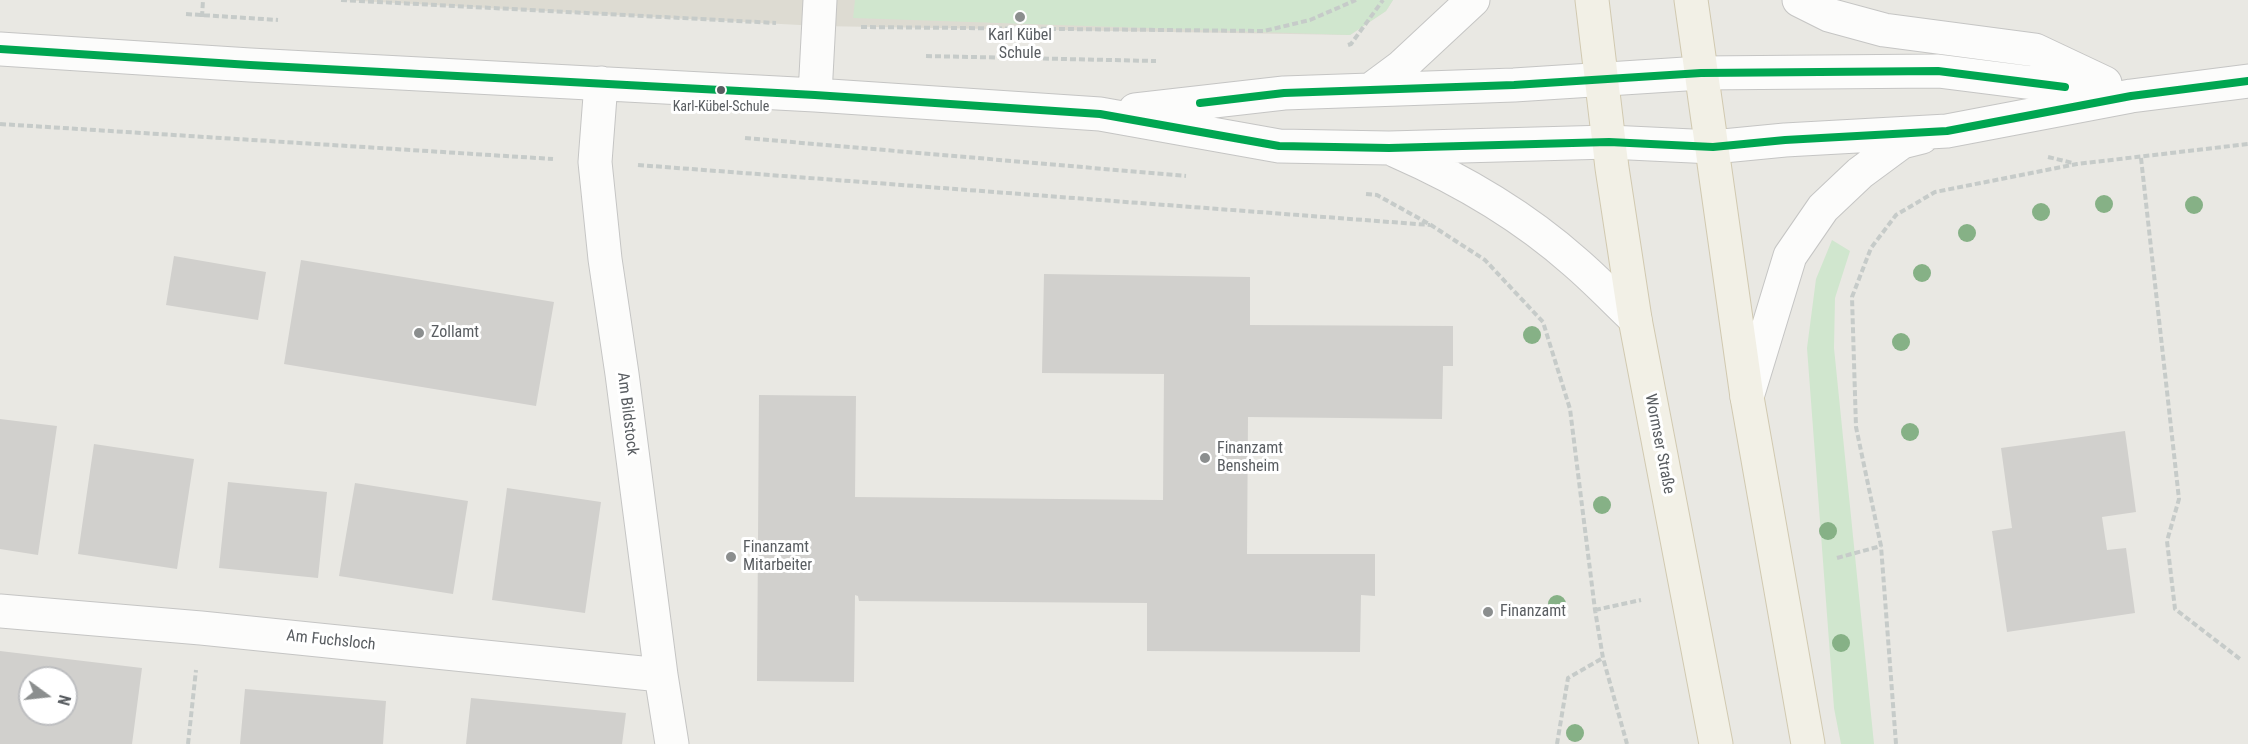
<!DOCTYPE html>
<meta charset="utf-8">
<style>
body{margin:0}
#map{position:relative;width:2248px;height:744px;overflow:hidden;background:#e9e8e3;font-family:"Roboto Condensed",sans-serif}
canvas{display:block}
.north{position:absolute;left:18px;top:666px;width:60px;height:60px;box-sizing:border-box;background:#fff;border:2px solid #bdbec0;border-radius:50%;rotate:105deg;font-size:16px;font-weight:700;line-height:24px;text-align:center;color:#595d61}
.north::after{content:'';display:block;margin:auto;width:21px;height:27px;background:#8b8e8e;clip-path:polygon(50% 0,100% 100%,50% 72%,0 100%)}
</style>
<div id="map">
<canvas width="2248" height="744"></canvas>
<div class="north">N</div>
</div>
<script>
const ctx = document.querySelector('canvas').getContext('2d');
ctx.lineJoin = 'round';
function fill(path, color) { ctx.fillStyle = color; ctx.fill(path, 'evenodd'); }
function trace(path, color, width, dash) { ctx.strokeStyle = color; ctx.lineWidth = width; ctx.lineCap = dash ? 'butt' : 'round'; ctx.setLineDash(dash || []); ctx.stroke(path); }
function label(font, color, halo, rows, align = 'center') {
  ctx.font = font + ' "Roboto Condensed",sans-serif'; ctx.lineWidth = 6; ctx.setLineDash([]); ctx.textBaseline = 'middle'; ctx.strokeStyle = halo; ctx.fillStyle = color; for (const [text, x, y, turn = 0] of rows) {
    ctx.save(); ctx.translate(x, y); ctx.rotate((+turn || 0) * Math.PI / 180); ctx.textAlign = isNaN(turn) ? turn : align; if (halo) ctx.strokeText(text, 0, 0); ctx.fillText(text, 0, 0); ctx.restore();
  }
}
const education = new Path2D(`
 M 341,0 L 1393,0 L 1386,11 L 1350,35 L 818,26 Z`);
const green = new Path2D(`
 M 855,0 L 1393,0 L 1386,11 L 1350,35 L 853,18 Z
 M 1832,240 L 1850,251 L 1835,298 L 1834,348 L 1874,744 L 1841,744 L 1834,708 L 1807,348 L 1816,279 Z`);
const building = new Path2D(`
 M 174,256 L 266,272 L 258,320 L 166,305 Z
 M 301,260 L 554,302 L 536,406 L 284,364 Z
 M 1044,274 L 1250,277 L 1250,325 L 1453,326 L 1453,366 L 1443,366 L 1442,419 L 1248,417 L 1247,554 L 1375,554 L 1375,596 L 1361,595 L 1360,652 L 1147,651 L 1147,603 L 859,601 L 858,596 L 855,595 L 854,682 L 757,681 L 759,395 L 856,396 L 855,497 L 1163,500 L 1164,374 L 1042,373 Z
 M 0,419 L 57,426 L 38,555 L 0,549 Z
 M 2125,431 L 2136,512 L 2102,517 L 2107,550 L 2126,548 L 2135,613 L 2007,632 L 1992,531 L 2012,528 L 2001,448 Z
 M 94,444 L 194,459 L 177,569 L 78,554 Z
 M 228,482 L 327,492 L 318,578 L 219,568 Z
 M 355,483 L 468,501 L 453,594 L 339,576 Z
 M 507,488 L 601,502 L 585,613 L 492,600 Z
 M 0,651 L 142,668 L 132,744 L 0,744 ZM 30,678 L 66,678 L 66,714 L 30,714 Z
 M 245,689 L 386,701 L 383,744 L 240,744 Z
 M 471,698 L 626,713 L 622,744 L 466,744 Z`);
const path = new Path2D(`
 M 341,0 L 776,23
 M 186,14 L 278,20
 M 202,17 L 203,0
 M 861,27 L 1264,31 L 1310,20 L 1356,0
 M 1348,45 L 1351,44 L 1383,0
 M 926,56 L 1156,61
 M 0,124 L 553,159
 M 745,138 L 1186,176
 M 2048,157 L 2073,163
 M 2141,158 L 2179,499 L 2167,541 L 2175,609 L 2240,659
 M 638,165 L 1430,225
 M 1366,194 L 1377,195 L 1431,225 L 1485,260 L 1543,322 L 1570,409 L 1595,610 L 1603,658 L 1627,744
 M 1837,558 L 1881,546
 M 1595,610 L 1641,600
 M 188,744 L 196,670
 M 1557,744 L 1568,678 L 1603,658
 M 1896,744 L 1881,546 L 1856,427 L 1852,297 L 1871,248 L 1896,215 L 1935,192 L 2077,164 L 2248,144`);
const minor = new Path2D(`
 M 1799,0 L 1829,15 L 1884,30 L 2035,50 L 2105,83
 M 0,49 L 250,65 L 815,95 L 1100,114 L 1279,146 L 1389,148 L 1609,142 L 1713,147 L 1785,140 L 1947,131 L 2131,96 L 2248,81
 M 601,83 L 595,162 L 605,259 L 622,374 L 661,675 L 672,744
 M 1370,90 L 1401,67 L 1473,0
 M 815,95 L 820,0
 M 1135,110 L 1284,93 L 1514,85 L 1701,73 L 1938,71 L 2104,92
 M 1396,151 C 1460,179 1522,215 1575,262 C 1596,280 1615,300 1635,319
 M 1747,397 L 1790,256 L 1823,208 L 1860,173 L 1902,142 L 1922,137
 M 0,611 L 201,628 L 661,675`);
const major = new Path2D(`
 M 1592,0 L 1612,168 L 1635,319 L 1716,744
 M 1691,0 L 1747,397 L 1808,744`);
const bus1 = new Path2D(`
 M 0,49 L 250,65 L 815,95 L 1100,114 L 1279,146 L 1389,148 L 1609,142 L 1713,147 L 1785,140 L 1947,131 L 2131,96 L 2248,81
 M 1200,103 L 1284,93 L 1514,85 L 1701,73 L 1938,71 L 2065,87`);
const trees = [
 [2104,204],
 [2194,205],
 [2041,212],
 [1967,233],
 [1922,273],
 [1532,335],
 [1901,342],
 [1910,432],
 [1602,505],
 [1828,531],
 [1557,604],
 [1841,643],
 [1575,733]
];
const markers = [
 [1020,17,6,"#8b8e8e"],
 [721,90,5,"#595d61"],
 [419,333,6,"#8b8e8e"],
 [1205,458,6,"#8b8e8e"],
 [731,557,6,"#8b8e8e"],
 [1488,612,6,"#8b8e8e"]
];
const busNames = [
 ["Karl-Kübel-Schule",721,107]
];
const poiNames = [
 ["Karl Kübel",1020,36,"center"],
 ["Schule",1020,54,"center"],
 ["Zollamt",431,333],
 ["Finanzamt",1217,449],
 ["Bensheim",1217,467],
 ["Finanzamt",743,548],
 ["Mitarbeiter",743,566],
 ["Finanzamt",1500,612]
];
const streetNames = [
 ["Am Bildstock",627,414,83],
 ["Wormser Straße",1659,444,79],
 ["Am Fuchsloch",331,641,6]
];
fill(education, '#dddbd2');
fill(green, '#d0e6ce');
fill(building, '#d1d0cd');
trace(minor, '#c5c5c4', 35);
trace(major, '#d1c9b0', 35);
trace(path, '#c6cbc9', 4, [6, 3]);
trace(minor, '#fcfcfb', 33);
trace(major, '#f2f0e6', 33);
trace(bus1, '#00a651', 8);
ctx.fillStyle = '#86b186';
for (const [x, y] of trees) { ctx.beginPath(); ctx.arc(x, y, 9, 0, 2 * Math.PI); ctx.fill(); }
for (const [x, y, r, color] of markers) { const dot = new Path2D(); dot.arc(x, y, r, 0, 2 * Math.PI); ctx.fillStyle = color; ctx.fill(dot); trace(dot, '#fff', 2); }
label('14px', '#595d61', '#fff', busNames);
label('16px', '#595d61', '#fff', poiNames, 'left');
label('16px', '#595d61', '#fff', streetNames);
</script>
